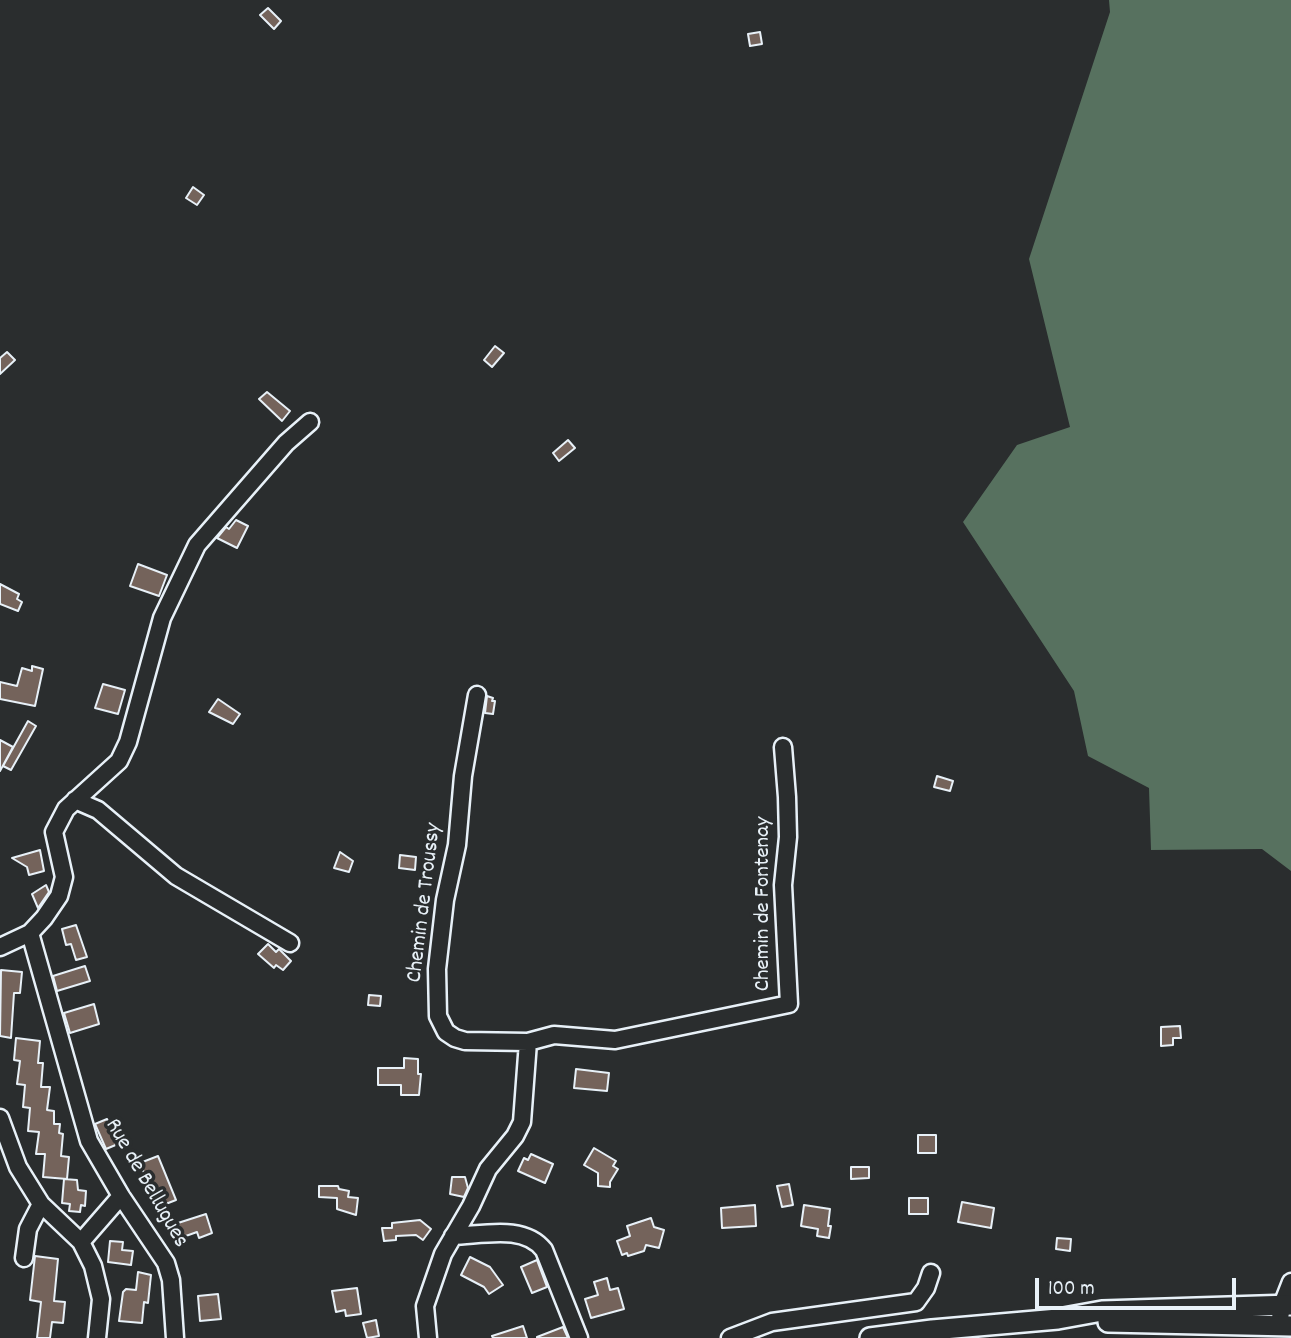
<!DOCTYPE html>
<style>
body{margin:0}
#map{position:relative;width:1291px;height:1338px;overflow:hidden;background:#2a2d2e;font-family:Dekko,sans-serif}
canvas{display:block}
.scale{position:absolute;left:1035px;top:1278px;width:201px;height:32px;box-sizing:border-box;border:4px solid #e8f1f8;border-top:0;padding-left:9px;font-size:21px;line-height:24px;white-space:nowrap;color:#e8f1f8;-webkit-text-stroke:5px #2a2d2e;paint-order:stroke}
</style>
<div id="map">
<canvas width="1291" height="1338"></canvas>
<div class="scale">100 m</div>
</div>
<script>
const ctx = document.querySelector('canvas').getContext('2d');
ctx.lineJoin = 'round';
function fill(path, color) { ctx.fillStyle = color; ctx.fill(path, 'evenodd'); }
function trace(path, color, width, dash) { ctx.strokeStyle = color; ctx.lineWidth = width; ctx.lineCap = dash ? 'butt' : 'round'; ctx.setLineDash(dash || []); ctx.stroke(path); }
function label(font, color, halo, rows, align = 'center') {
  ctx.font = font + ' Dekko,sans-serif'; ctx.lineWidth = 7; ctx.setLineDash([]); ctx.textBaseline = 'middle'; ctx.strokeStyle = halo; ctx.fillStyle = color; for (const [text, x, y, turn = 0] of rows) {
    ctx.save(); ctx.translate(x, y); ctx.rotate((+turn || 0) * Math.PI / 180); ctx.textAlign = isNaN(turn) ? turn : align; if (halo) ctx.strokeText(text, 0, 0); ctx.fillText(text, 0, 0); ctx.restore();
  }
}
const green = new Path2D(`
 M 1109,0 L 1291,0 L 1291,871 L 1262,849 L 1151,850 L 1149,788 L 1088,756 L 1074,691 L 963,522 L 1017,445 L 1070,427 L 1029,259 L 1110,12 Z`);
const building = new Path2D(`
 M 268,8 L 281,21 L 274,29 L 260,15 Z
 M 760,32 L 762,44 L 750,46 L 748,34 Z
 M 193,187 L 204,195 L 197,205 L 186,198 Z
 M 495,346 L 504,353 L 492,367 L 484,360 Z
 M 7,352 L 15,360 L 0,374 L 0,358 Z
 M 267,392 L 290,411 L 282,421 L 259,399 Z
 M 568,440 L 575,448 L 559,461 L 553,453 Z
 M 236,520 L 248,526 L 237,548 L 217,538 L 226,527 L 229,529 Z
 M 138,564 L 167,575 L 159,596 L 130,586 Z
 M 0,584 L 19,594 L 17,599 L 22,602 L 18,611 L 0,604 Z
 M 32,666 L 43,669 L 35,706 L 0,699 L 0,682 L 17,686 L 22,668 L 32,671 Z
 M 103,684 L 125,690 L 118,714 L 95,708 Z
 M 487,696 L 493,698 L 492,701 L 495,701 L 493,714 L 485,713 Z
 M 218,699 L 240,714 L 233,724 L 209,712 Z
 M 28,721 L 36,726 L 11,770 L 3,766 Z
 M 0,740 L 13,747 L 0,771 Z
 M 937,776 L 953,781 L 950,791 L 934,787 Z
 M 40,850 L 44,871 L 29,875 L 27,867 L 12,858 Z
 M 340,852 L 353,861 L 349,872 L 334,868 Z
 M 400,855 L 416,857 L 415,870 L 399,868 Z
 M 46,885 L 49,892 L 38,908 L 32,894 Z
 M 76,925 L 87,957 L 76,960 L 71,944 L 66,945 L 62,929 Z
 M 268,944 L 276,952 L 279,949 L 291,961 L 283,970 L 276,965 L 274,968 L 258,954 Z
 M 85,966 L 90,981 L 57,991 L 53,976 Z
 M 1,970 L 22,972 L 20,993 L 14,993 L 11,1038 L 0,1036 Z
 M 369,995 L 381,996 L 380,1006 L 368,1005 Z
 M 94,1004 L 99,1024 L 70,1033 L 64,1013 Z
 M 1180,1026 L 1181,1038 L 1173,1038 L 1173,1045 L 1161,1046 L 1161,1027 Z
 M 16,1038 L 40,1041 L 38,1063 L 43,1063 L 41,1087 L 50,1087 L 47,1110 L 54,1111 L 54,1124 L 60,1124 L 59,1133 L 63,1134 L 61,1156 L 69,1157 L 67,1179 L 43,1177 L 45,1154 L 36,1154 L 39,1132 L 28,1131 L 30,1108 L 23,1107 L 25,1085 L 17,1084 L 20,1061 L 14,1060 Z
 M 404,1058 L 418,1059 L 418,1074 L 421,1074 L 419,1095 L 401,1095 L 401,1085 L 378,1085 L 378,1068 L 404,1068 Z
 M 576,1069 L 609,1073 L 607,1091 L 574,1088 Z
 M 107,1119 L 118,1144 L 106,1149 L 95,1124 Z
 M 918,1135 L 936,1135 L 936,1153 L 918,1153 Z
 M 594,1148 L 616,1161 L 613,1166 L 618,1169 L 610,1182 L 610,1187 L 598,1186 L 598,1173 L 584,1165 Z
 M 531,1154 L 553,1164 L 545,1183 L 518,1171 L 524,1158 L 528,1160 Z
 M 158,1156 L 176,1200 L 158,1207 L 140,1163 Z
 M 851,1167 L 869,1167 L 869,1178 L 851,1179 Z
 M 452,1177 L 465,1177 L 468,1188 L 464,1197 L 450,1194 Z
 M 64,1179 L 77,1180 L 78,1190 L 86,1191 L 85,1206 L 81,1205 L 80,1212 L 69,1211 L 70,1204 L 62,1203 Z
 M 789,1184 L 793,1205 L 782,1207 L 777,1186 Z
 M 319,1186 L 338,1186 L 339,1189 L 349,1191 L 348,1197 L 358,1198 L 356,1215 L 337,1209 L 337,1198 L 319,1197 Z
 M 909,1198 L 928,1198 L 928,1214 L 909,1214 Z
 M 962,1202 L 994,1208 L 991,1228 L 958,1222 Z
 M 755,1205 L 756,1226 L 722,1228 L 721,1208 Z
 M 804,1205 L 830,1209 L 828,1226 L 831,1226 L 829,1238 L 817,1236 L 818,1229 L 801,1226 Z
 M 206,1214 L 212,1233 L 199,1238 L 197,1232 L 183,1237 L 178,1223 Z
 M 651,1218 L 654,1227 L 664,1230 L 659,1248 L 646,1245 L 644,1251 L 628,1256 L 627,1253 L 622,1255 L 617,1241 L 630,1236 L 627,1226 Z
 M 420,1220 L 431,1229 L 423,1240 L 416,1235 L 396,1236 L 396,1240 L 384,1241 L 382,1228 L 392,1228 L 392,1223 Z
 M 1057,1238 L 1071,1239 L 1070,1251 L 1056,1249 Z
 M 110,1241 L 123,1242 L 122,1250 L 133,1251 L 131,1265 L 108,1262 Z
 M 35,1256 L 58,1259 L 54,1301 L 65,1302 L 63,1323 L 52,1322 L 50,1338 L 37,1338 L 41,1302 L 30,1300 Z
 M 470,1257 L 490,1267 L 503,1285 L 489,1294 L 484,1287 L 461,1275 Z
 M 537,1260 L 547,1287 L 532,1293 L 521,1267 Z
 M 138,1272 L 151,1275 L 148,1303 L 144,1302 L 142,1323 L 119,1321 L 123,1292 L 126,1289 L 136,1290 Z
 M 607,1278 L 610,1290 L 618,1288 L 624,1309 L 591,1318 L 585,1299 L 598,1295 L 594,1282 Z
 M 357,1288 L 361,1314 L 346,1316 L 345,1310 L 336,1312 L 332,1291 Z
 M 218,1294 L 221,1319 L 200,1321 L 198,1296 Z
 M 376,1320 L 379,1336 L 367,1338 L 363,1323 Z
 M 523,1326 L 527,1338 L 493,1338 L 492,1336 Z
 M 563,1327 L 568,1338 L 537,1338 L 537,1337 Z`);
const minor = new Path2D(`
 M 477,695 L 463,776 L 457,845 L 445,900 L 437,969 L 438,1016 L 446,1032 L 455,1038 L 465,1041 L 528,1042 L 554,1035 L 615,1040 L 789,1004 L 783,885 L 788,837 L 787,797 L 783,747
 M 75,800 L 98,810 L 176,876 L 290,943
 M 30,933 L 89,1141 L 121,1196 L 166,1263 L 171,1280 L 175,1338
 M 0,947 L 30,933 L 44,918 L 59,896 L 64,877 L 54,832 L 66,809 L 119,761 L 128,742 L 162,618 L 197,545 L 286,443 L 310,422
 M 0,1118 L 18,1167 L 41,1204 L 81,1242 L 93,1266 L 101,1299 L 97,1338
 M 453,1236 C 483,1235 524,1224 544,1250 L 579,1338
 M 81,1242 L 121,1196
 M 24,1258 L 28,1229 L 41,1204
 M 1279,1325 L 1282,1305 L 1291,1282
 M 428,1338 L 425,1306 L 443,1254 L 471,1206 L 488,1169 L 515,1136 L 522,1122 L 528,1042
 M 730,1338 L 772,1322 L 916,1302 L 926,1288 L 931,1273`);
const major = new Path2D(`
 M 1108,1322 L 1291,1326
 M 870,1338 L 932,1330 L 1058,1319 L 1102,1311 L 1291,1305`);
const streetNames = [
 ["Chemin de Troussy",426,903,-83],
 ["Chemin de Fontenay",765,904,-90],
 ["Rue de Bellugues",145,1184,60]
];
fill(green, '#57715f');
fill(building, '#74635b');
trace(building, '#e8f1f8', 2);
trace(minor, '#e8f1f8', 21);
trace(major, '#e8f1f8', 24);
trace(minor, '#2a2d2e', 16);
trace(major, '#2a2d2e', 19);
label('23px', '#e8f1f8', '#2a2d2e', streetNames);
</script>
